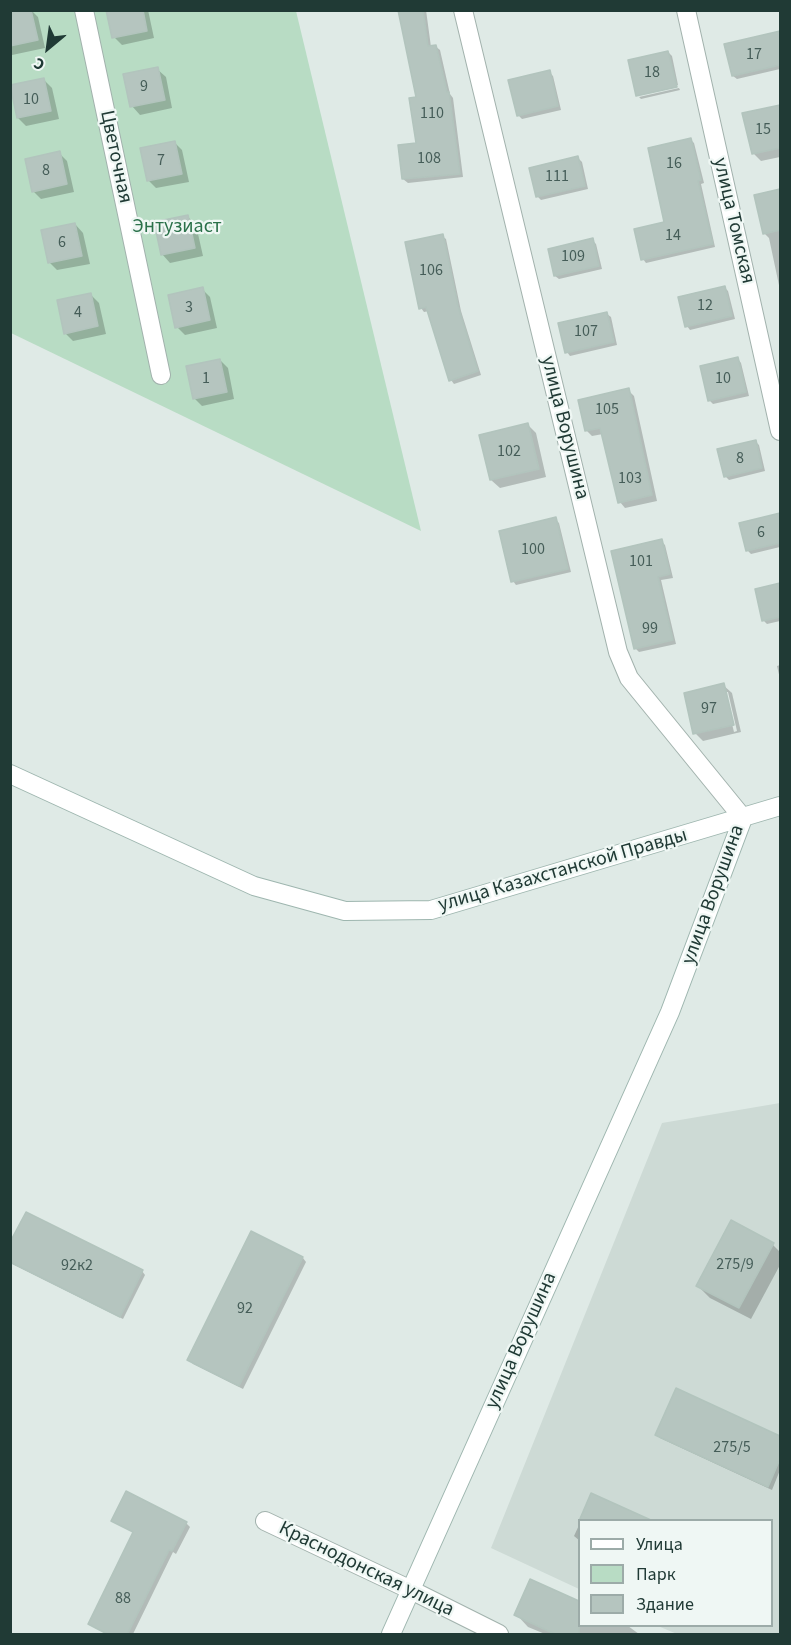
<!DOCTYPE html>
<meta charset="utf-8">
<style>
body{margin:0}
#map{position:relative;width:791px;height:1645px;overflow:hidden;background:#dfeae6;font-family:"Source Sans 3",sans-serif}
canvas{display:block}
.frame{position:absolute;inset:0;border:12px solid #203a35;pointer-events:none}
.legend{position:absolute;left:578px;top:1519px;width:195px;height:108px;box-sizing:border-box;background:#eff7f4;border:2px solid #9caba8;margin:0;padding:8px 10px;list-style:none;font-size:18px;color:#203a35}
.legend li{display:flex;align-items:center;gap:12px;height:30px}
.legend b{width:30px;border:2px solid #9caba8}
.north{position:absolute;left:18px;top:18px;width:60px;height:60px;-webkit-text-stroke:4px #eff7f4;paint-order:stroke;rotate:209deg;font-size:16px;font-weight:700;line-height:24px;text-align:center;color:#203a35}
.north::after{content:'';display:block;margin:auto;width:21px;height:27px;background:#203a35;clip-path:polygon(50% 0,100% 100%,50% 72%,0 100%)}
</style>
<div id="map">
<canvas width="791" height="1645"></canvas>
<div class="frame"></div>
<ul class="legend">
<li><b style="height:8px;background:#fff"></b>Улица</li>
<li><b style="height:16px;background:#b8dcc4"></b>Парк</li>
<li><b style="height:16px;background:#b5c5bf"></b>Здание</li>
</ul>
<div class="north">С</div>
</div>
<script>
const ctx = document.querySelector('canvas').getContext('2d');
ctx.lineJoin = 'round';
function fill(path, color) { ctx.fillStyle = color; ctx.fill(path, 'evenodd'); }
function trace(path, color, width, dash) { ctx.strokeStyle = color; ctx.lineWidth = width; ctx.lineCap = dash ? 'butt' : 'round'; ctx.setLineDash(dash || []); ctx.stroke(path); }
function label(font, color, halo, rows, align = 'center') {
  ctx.font = font + ' "Source Sans 3",sans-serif'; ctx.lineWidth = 4.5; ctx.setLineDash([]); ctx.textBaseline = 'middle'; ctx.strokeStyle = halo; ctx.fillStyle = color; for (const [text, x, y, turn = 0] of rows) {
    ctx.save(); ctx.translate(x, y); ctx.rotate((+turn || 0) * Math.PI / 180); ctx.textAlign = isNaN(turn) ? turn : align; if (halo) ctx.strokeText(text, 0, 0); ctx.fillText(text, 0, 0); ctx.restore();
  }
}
const built = new Path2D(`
 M 780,1103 L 780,1634 L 677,1634 L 658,1626 L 772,1626 L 772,1520 L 580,1520 L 579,1589 L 491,1548 L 662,1123 Z`);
const green = new Path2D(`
 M 10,11 L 296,11 L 421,531 L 11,333 Z`);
const shadow = new Path2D(`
 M 24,10 L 31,10 L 38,17 L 45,48 L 12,55 L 10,53 L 10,13 Z
 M 108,10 L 148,10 L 154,38 L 122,45 L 114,37 Z
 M 399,10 L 426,10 L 431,47 L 435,46 L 440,50 L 450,94 L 453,98 L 463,177 L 408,183 L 403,179 L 417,144 L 418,98 Z
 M 779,33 L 780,35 L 780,69 L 737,79 L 733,76 Z
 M 668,52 L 672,56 L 678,85 L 638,94 L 638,96 L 629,61 Z
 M 157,69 L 166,77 L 172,108 L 140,115 L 132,106 Z
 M 549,72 L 553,76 L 561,110 L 522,119 L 518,115 Z
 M 44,80 L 52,88 L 59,119 L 26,126 L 18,118 Z
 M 679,88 L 680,90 L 641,99 L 639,97 Z
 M 780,106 L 780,157 L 761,161 L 753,153 L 744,114 Z
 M 691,140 L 694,143 L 704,183 L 701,184 L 715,247 L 646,263 L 643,259 L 666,223 Z
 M 174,142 L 182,150 L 189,182 L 156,188 L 148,180 Z
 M 59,153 L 67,161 L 74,192 L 41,199 L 33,191 Z
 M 578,158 L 582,162 L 588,189 L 541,200 L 537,196 Z
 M 780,190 L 780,290 L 769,238 L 764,233 L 755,196 Z
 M 188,217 L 196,225 L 203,256 L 170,263 L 162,254 Z
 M 75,224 L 83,233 L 90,264 L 57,270 L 49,262 Z
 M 442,236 L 446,239 L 461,311 L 481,375 L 454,384 L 451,380 L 429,311 L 424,312 L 421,308 Z
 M 592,240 L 596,244 L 602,269 L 559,279 L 555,276 Z
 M 724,287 L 728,291 L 735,319 L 690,330 L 687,326 Z
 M 202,289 L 210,297 L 217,328 L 185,335 L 177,327 Z
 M 91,295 L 99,303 L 106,334 L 73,341 L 65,333 Z
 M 607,314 L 611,317 L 617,345 L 570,356 L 567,352 Z
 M 738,359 L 741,363 L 749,396 L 713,404 L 709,400 Z
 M 220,360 L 228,368 L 234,399 L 202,406 L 194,398 Z
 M 628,390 L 634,396 L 657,501 L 625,508 L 620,502 L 603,434 L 592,436 L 586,430 Z
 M 528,425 L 536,433 L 546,477 L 500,488 L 491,480 Z
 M 756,442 L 759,445 L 765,471 L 729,480 L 725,476 Z
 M 780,515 L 780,547 L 751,554 L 747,550 L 741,524 Z
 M 555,519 L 559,523 L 571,572 L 516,585 L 513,581 Z
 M 661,541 L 665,545 L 673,578 L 661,580 L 676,644 L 639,652 L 635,648 Z
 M 780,585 L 780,621 L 767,624 L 764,621 L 757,590 Z
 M 780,665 L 780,679 L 777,666 Z
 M 723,685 L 732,693 L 741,732 L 703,741 L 695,733 ZM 724,692 L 728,692 L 737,731 L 734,732 Z
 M 252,1233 L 303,1258 L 306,1262 L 243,1389 L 193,1364 L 189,1360 Z
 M 10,1245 L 142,1271 L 145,1275 L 123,1319 L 10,1263 Z
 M 773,1245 L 780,1252 L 780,1265 L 751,1319 L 710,1298 L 698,1286 Z
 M 677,1390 L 780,1438 L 780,1470 L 772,1490 L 660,1438 L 657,1435 Z
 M 113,1521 L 186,1523 L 190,1527 L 176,1554 L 173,1552 L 133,1634 L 108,1634 L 89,1624 L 134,1533 Z
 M 580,1523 L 580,1541 L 574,1536 Z
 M 531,1581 L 580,1603 L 580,1626 L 628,1626 L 639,1634 L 545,1634 L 528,1627 L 516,1614 Z`);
const building = new Path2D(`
 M 10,10 L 31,10 L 38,40 L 10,46 Z
 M 106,10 L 143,10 L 147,31 L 112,38 Z
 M 398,10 L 423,10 L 428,46 L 436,45 L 447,92 L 449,92 L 460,174 L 402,179 L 398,145 L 416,143 L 409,98 L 416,97 Z
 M 780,31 L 780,65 L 732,76 L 724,44 Z
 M 668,51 L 677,87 L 636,96 L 628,60 Z
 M 158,67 L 165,100 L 130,107 L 123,74 Z
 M 550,70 L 558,106 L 517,116 L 508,80 Z
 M 44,78 L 51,111 L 17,118 L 10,85 Z
 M 780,105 L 780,148 L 752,154 L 742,113 Z
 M 691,138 L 701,180 L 698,181 L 713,244 L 641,260 L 634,229 L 664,222 L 648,148 Z
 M 175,141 L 182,174 L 147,181 L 140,148 Z
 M 60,151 L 67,184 L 32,192 L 25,159 Z
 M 578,156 L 585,186 L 536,197 L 529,168 Z
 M 780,189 L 780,230 L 763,234 L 754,195 Z
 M 188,215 L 195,248 L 161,255 L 154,222 Z
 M 75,223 L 82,256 L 48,263 L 41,230 Z
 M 443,234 L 458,306 L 478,371 L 449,381 L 426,307 L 419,309 L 405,242 Z
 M 593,238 L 599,266 L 554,276 L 548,249 Z
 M 725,286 L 732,316 L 685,327 L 678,297 Z
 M 203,287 L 210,320 L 175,328 L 168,295 Z
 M 91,293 L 98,326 L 64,334 L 57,300 Z
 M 607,312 L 614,342 L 565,353 L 558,323 Z
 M 738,357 L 746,392 L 708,401 L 700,366 Z
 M 220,359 L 227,392 L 193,399 L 186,366 Z
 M 629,388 L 652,495 L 618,503 L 600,428 L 585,431 L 578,400 Z
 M 528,423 L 539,469 L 490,480 L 479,435 Z
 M 756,440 L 762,468 L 724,477 L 717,449 Z
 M 780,513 L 780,543 L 746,551 L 739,523 Z
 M 556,517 L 568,569 L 511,582 L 499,531 Z
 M 662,539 L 670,574 L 658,577 L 673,640 L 634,649 L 611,551 Z
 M 780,583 L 780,617 L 762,621 L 755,589 Z
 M 724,683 L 734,725 L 693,734 L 684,693 Z
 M 26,1212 L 143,1270 L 120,1317 L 10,1262 L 10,1242 Z
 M 731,1220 L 774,1243 L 739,1308 L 696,1286 Z
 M 251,1231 L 303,1257 L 239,1386 L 187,1360 Z
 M 676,1388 L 780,1436 L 780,1459 L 768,1487 L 655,1435 Z
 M 126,1491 L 187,1522 L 172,1551 L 169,1550 L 127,1635 L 109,1635 L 88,1624 L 133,1532 L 111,1521 Z
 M 591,1493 L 653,1521 L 579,1521 Z
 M 530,1579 L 579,1601 L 579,1635 L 557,1635 L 514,1615 Z`);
const street = new Path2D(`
 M 84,10 L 161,375
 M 463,10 L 618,652 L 629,678 L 743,818
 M 686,10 L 780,431
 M 265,1521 L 411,1590 L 499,1634`);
const secondary = new Path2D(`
 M 10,774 L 254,886 L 345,911 L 431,910 L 780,806
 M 391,1634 L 670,1012 L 743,818`);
const numberNames = [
 ["17",754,55],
 ["18",652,73],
 ["9",144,87],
 ["10",31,100],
 ["110",432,114],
 ["15",763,130],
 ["108",429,159],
 ["7",161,161],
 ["16",674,164],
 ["8",46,171],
 ["111",557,177],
 ["14",673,236],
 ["6",62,243],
 ["109",573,257],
 ["106",431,271],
 ["12",705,306],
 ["3",189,308],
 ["4",78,313],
 ["107",586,332],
 ["1",206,379],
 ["10",723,379],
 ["105",607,410],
 ["102",509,452],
 ["8",740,459],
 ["103",630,479],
 ["6",761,533],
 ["100",533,550],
 ["101",641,562],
 ["99",650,629],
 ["97",709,709],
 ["275/9",735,1265],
 ["92к2",77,1266],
 ["92",245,1309],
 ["275/5",732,1448],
 ["88",123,1599]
];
const streetNames = [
 ["Цветочная",115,157,78],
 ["улица Томская",733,221,77],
 ["улица Ворушина",564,428,76],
 ["улица Казахстанской Правды",563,871,-16],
 ["улица Ворушина",714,895,-70],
 ["улица Ворушина",522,1341,-66],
 ["Краснодонская улица",366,1570,26]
];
const parkNames = [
 ["Энтузиаст",177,228]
];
fill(built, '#cddad5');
fill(green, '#b8dcc4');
fill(shadow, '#0003');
fill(building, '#b5c5bf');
trace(building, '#b2c4bd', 1.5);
trace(street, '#a2b2ad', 20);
trace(secondary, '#9eb6af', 20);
trace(street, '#fff', 18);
trace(secondary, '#fff', 18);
label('16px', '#455d58', null, numberNames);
label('20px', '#203a35', '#eff7f4', streetNames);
label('20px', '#2b714a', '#eff7f4', parkNames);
</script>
